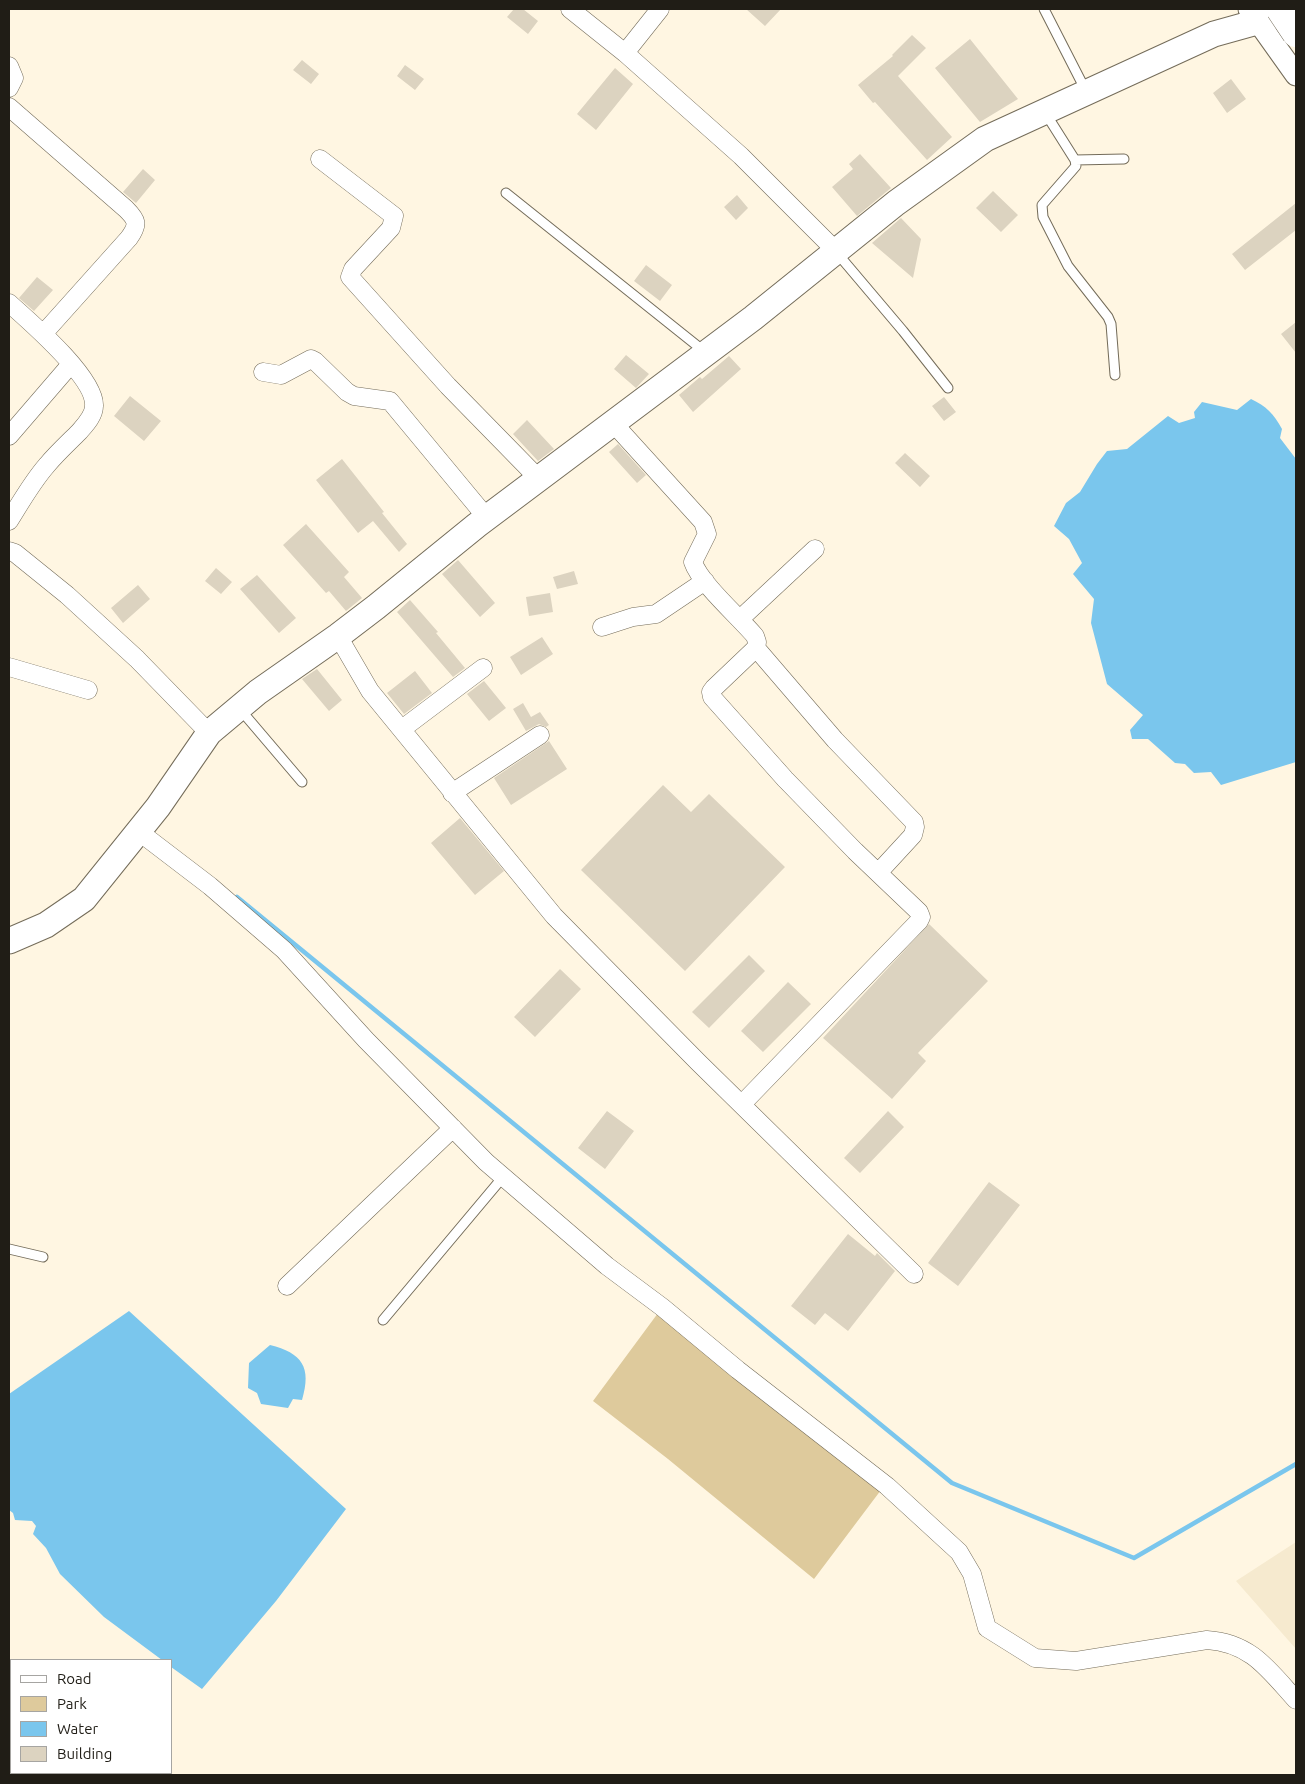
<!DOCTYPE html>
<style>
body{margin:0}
#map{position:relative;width:1305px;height:1784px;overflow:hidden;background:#fff6e2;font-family:Ubuntu,sans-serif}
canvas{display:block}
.frame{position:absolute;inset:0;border:10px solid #201d16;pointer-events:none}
.legend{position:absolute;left:10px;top:1659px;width:162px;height:115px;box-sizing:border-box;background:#fff;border:1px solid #a6a5a2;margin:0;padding:6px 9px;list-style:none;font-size:15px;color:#201d16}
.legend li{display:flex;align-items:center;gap:10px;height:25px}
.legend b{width:25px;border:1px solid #a6a5a2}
</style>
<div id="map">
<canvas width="1305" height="1784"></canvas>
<div class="frame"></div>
<ul class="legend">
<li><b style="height:6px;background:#fff"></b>Road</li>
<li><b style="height:14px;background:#deca9c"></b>Park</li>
<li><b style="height:14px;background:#7ac6ed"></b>Water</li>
<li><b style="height:14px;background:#dcd3c0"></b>Building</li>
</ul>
</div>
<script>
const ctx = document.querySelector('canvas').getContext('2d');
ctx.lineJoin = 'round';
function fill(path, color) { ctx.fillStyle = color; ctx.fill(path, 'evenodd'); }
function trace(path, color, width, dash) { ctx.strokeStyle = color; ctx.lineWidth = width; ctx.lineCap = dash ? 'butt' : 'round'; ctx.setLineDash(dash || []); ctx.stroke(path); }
const built = new Path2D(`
 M 1296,1542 L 1296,1649 L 1236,1581 Z`);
const green = new Path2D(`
 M 661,1309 L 884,1486 L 814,1579 L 668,1459 L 593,1401 Z`);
const water = new Path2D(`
 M 1251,399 C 1266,406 1274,414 1282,429 L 1280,438 L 1296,459 L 1296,762 L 1221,785 L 1211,772 L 1194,773 L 1185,764 L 1175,763 L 1148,739 L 1132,739 L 1130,730 L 1143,715 L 1107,684 L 1091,623 L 1094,599 L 1073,574 L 1082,563 L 1069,539 L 1054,526 L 1066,503 L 1080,492 L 1097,464 L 1107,451 L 1127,449 L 1168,416 L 1179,423 L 1195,418 L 1194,412 L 1202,402 L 1237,410 Z
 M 129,1311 L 346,1509 L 276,1601 L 202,1689 L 171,1667 L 171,1660 L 162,1660 L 104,1617 L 60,1574 L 46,1548 L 33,1534 L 36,1526 L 32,1521 L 15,1520 L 13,1513 L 9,1510 L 9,1394 Z
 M 270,1345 C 302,1353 312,1367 302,1400 L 293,1399 L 288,1408 L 261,1404 L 257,1393 L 248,1388 L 249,1363 Z`);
const stream = new Path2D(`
 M 237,897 L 952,1483 L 1134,1558 L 1296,1464`);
const building = new Path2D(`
 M 514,9 L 523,9 L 538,21 L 528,34 L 507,17 Z
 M 746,9 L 781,9 L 765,26 Z
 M 912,35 L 926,48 L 898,76 L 952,137 L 927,160 L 875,102 L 873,103 L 858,85 L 893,56 L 892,55 Z
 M 970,39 L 1018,99 L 980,122 L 935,68 Z
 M 302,60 L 319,74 L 311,84 L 293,70 Z
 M 405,65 L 424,79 L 415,90 L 397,76 Z
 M 615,68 L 633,84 L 596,130 L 577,114 Z
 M 1231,79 L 1246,99 L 1227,113 L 1213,93 Z
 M 860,154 L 891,188 L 857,216 L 832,187 L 853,169 L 849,164 Z
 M 143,169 L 155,180 L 136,203 L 123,192 Z
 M 993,191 L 1018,215 L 1001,232 L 976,208 Z
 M 737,195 L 748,208 L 736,220 L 724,207 Z
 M 1296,203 L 1296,230 L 1245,270 L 1232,254 Z
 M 901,218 L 921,239 L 913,278 L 872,243 Z
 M 646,265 L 672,285 L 660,301 L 634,281 Z
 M 37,277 L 53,290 L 34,311 L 19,298 Z
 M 1296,322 L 1296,353 L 1281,334 Z
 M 626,355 L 649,374 L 636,388 L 614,369 Z
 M 729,356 L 741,369 L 693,412 L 679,395 L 700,377 L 702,379 Z
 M 130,396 L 161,421 L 144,441 L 114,416 Z
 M 944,397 L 956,412 L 944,421 L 932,406 Z
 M 527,420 L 554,449 L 538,461 L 513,434 Z
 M 618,444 L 646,475 L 637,483 L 609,452 Z
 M 905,453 L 930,476 L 920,487 L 895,463 Z
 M 342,459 L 384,512 L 382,513 L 407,544 L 399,552 L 373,521 L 358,533 L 316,480 Z
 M 306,524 L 349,572 L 344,577 L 362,598 L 346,611 L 329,591 L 326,593 L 283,545 Z
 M 458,560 L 495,603 L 480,617 L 442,574 Z
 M 216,568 L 232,582 L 221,594 L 205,581 Z
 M 574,571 L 578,584 L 557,589 L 553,577 Z
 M 257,575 L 296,618 L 279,633 L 240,589 Z
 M 138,585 L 150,599 L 123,623 L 111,608 Z
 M 550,593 L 553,612 L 529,616 L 526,597 Z
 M 410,600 L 438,632 L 436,633 L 465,668 L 453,677 L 397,612 Z
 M 542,637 L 553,654 L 521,675 L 510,657 Z
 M 317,669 L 342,700 L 329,711 L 302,679 Z
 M 415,671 L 432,693 L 404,714 L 387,693 Z
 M 484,681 L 506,708 L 489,721 L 467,694 Z
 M 523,703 L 531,717 L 540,712 L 549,725 L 546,727 L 539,724 L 526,731 L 513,709 Z
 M 549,741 L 567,769 L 511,805 L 494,778 Z
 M 663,785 L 691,812 L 709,794 L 785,867 L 685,971 L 581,870 Z
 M 460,818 L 504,871 L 475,895 L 431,843 Z
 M 929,924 L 988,981 L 918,1053 L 926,1061 L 892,1099 L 823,1038 Z
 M 749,955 L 765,971 L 709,1028 L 692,1012 Z
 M 560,969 L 581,989 L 535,1037 L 514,1017 Z
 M 788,982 L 811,1004 L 763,1052 L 741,1031 Z
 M 607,1111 L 634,1131 L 605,1169 L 578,1148 Z
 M 888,1111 L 904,1127 L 860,1173 L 844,1158 Z
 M 989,1182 L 1020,1205 L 958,1286 L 928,1263 Z
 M 848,1234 L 875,1256 L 877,1253 L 895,1271 L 848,1331 L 825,1313 L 815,1325 L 791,1306 Z`);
const service = new Path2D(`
 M 1044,9 L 1086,91
 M 1046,114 L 1075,160 L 1076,166 L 1042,205 L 1043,217 L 1068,266 L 1108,317 L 1111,324 L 1115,375
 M 1075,160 L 1124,159
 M 506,193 L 705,352
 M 837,253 L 903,331 L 948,388
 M 239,708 L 302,782
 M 9,1249 L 43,1257
 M 383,1320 L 503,1177`);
const minor = new Path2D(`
 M 570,9 L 625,53 L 741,156 L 836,251
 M 625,53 L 660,9
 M 9,66 L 14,78 L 9,88
 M 9,107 L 126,209 C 137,220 139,224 129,238 L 43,334
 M 320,159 L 394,216 L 391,228 L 353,269 L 350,277 L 448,386 L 539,479
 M 9,303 C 29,321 96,378 94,406 C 94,416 85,425 79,432 C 68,443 57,453 47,465 C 32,482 21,502 9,521
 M 263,372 L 281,375 L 311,359 L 315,361 L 347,392 L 354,396 L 390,401 L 487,518
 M 614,424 L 703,522 L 707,534 L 693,562 C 700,583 739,617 755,636 L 757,642 L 756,648 L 714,688 L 711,692 L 712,697 L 785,779 L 855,851 L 919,912 L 921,917 L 919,921 L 742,1104
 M 9,436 L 71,364
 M 9,551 L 15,553 L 67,595 L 137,659 L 209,733
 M 740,619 L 815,549
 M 602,627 L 633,617 L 656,614 L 705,581
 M 338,636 L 370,691 L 554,916 L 698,1062 L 914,1274
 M 756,648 L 835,740 L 914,822 L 915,827 L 913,835 L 878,873
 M 9,667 L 88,690
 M 402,729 L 483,668
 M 452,793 L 540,735
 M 138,831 L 210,886 L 284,950 L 366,1040 L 486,1162 L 607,1266 L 662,1307 L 738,1370 L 887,1486 L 959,1552 L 972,1574 L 987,1628 L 1035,1658 L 1076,1661 L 1207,1640 C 1251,1643 1268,1669 1296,1700
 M 287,1286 L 453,1128`);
const tertiary = new Path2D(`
 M 1249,9 L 1296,75`);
const secondary = new Path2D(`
 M 9,941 L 46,925 L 84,899 L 158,807 L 209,733 L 258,692 L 338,636 L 376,607 L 477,525 L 753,318 L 896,203 L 985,139 L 1214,34 L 1257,22 L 1295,9`);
const primaryBridge = new Path2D(`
 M 1280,9 L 1296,33`);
fill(built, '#f6eacf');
fill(green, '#deca9c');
fill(water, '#7ac6ed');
trace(stream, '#7ac6ed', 4.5);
fill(building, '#dcd3c0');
trace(service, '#746c5a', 11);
trace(minor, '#746c5a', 19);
trace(tertiary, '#746c5a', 23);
trace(secondary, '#746c5a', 27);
trace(service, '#fff', 9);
trace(minor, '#fff', 18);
trace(tertiary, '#fff', 21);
trace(secondary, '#fff', 25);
trace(primaryBridge, '#746c5a', 29, []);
trace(primaryBridge, '#fff', 28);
</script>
